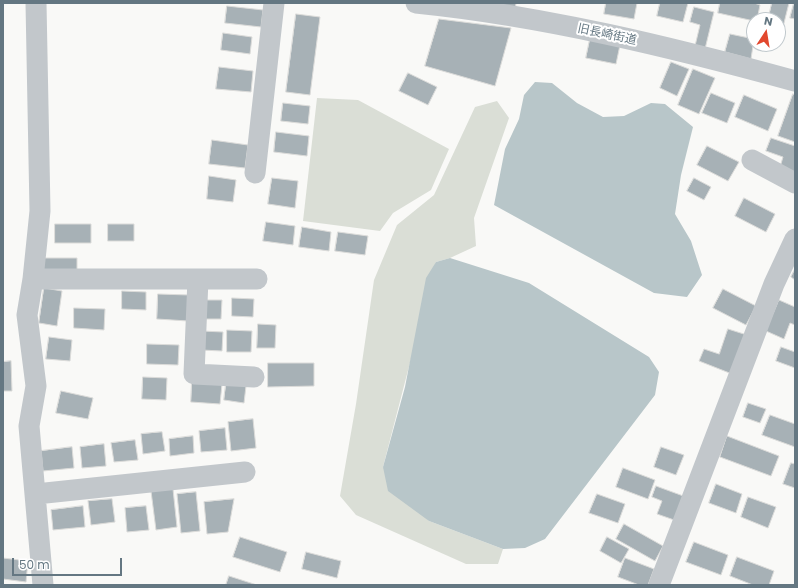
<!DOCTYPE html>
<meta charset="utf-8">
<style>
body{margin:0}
#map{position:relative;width:798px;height:588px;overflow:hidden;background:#f9f9f7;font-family:Poppins,sans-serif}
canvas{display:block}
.frame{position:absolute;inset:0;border:4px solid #647782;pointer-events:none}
.north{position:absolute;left:746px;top:12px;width:40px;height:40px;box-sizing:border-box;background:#fff;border:1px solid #c1c9cd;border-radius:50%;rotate:12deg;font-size:11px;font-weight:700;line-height:16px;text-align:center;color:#647782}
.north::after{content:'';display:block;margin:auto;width:14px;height:18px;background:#e2482e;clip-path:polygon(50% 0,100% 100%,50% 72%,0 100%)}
.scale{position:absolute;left:12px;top:558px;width:110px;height:18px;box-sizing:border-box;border:2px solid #647782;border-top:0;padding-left:5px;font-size:12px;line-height:14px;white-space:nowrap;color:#647782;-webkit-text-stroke:3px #fff;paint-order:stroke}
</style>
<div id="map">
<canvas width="798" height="588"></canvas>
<div class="frame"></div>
<div class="north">N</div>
<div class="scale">50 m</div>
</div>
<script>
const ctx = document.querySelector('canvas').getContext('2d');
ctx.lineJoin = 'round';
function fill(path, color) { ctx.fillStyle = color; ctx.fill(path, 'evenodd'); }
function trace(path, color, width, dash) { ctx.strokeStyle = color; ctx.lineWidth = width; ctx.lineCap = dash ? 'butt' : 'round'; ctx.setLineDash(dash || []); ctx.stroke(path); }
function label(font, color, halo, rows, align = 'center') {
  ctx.font = font + ' Poppins,"Noto Sans JP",sans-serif'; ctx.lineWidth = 4; ctx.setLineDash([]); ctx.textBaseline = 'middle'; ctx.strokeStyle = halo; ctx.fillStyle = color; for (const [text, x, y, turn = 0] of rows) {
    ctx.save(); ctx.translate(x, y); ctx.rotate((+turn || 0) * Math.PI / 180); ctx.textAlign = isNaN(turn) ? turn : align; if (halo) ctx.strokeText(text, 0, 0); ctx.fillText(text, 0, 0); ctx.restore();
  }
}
const green = new Path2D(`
 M 317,98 L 358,100 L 449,149 L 431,190 L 393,213 L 380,231 L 303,221 Z
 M 497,101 L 509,118 L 474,218 L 476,246 L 450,258 L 436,262 L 383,467 L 429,521 L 503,549 L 498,564 L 466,564 L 356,515 L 340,496 L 356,404 L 374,280 L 397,225 L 434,195 L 475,107 Z`);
const water = new Path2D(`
 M 535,82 L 552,83 L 577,103 L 603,117 L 624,116 L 651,103 L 665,104 L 693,127 L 681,175 L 675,214 L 691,241 L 702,275 L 687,297 L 654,293 L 494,205 L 505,149 L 519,119 L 524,95 Z
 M 450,258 L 529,283 L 649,357 L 659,372 L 655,395 L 545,539 L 525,548 L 503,549 L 429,521 L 388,491 L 383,467 L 405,387 L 426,278 L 436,262 Z`);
const building = new Path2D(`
 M 489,3 L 516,3 L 515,11 Z
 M 606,3 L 637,3 L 634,19 L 604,14 Z
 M 660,3 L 688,3 L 683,22 L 657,16 Z
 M 720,3 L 754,3 L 760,5 L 757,20 L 754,21 L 718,13 Z
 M 772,3 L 789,3 L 781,35 L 778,35 L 778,20 L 768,20 Z
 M 794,3 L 795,3 L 795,19 L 790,18 Z
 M 227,6 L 263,10 L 261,27 L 225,23 Z
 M 694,7 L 714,12 L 705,49 L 695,46 L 700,25 L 690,22 Z
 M 296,14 L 320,17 L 310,95 L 286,92 Z
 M 439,19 L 511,28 L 495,86 L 425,66 Z
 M 223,33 L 252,37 L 250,54 L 221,50 Z
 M 730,34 L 754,39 L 751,59 L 725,52 Z
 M 590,39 L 620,45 L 616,64 L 586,58 Z
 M 671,62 L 689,69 L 677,96 L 660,88 Z
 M 219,67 L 253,71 L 251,92 L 216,89 Z
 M 693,69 L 715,78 L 699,114 L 678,105 Z
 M 408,73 L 437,87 L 428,105 L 399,91 Z
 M 711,93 L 735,103 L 727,123 L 702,113 Z
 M 793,94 L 795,95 L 795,142 L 778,136 Z
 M 744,95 L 777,109 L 768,131 L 735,117 Z
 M 283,103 L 310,106 L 308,124 L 281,121 Z
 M 276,132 L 309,136 L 307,156 L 274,152 Z
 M 771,138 L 795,146 L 795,172 L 780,167 L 783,157 L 766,151 Z
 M 212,140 L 248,145 L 245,168 L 209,164 Z
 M 707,146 L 739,162 L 728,181 L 697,165 Z
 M 209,176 L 236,180 L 233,202 L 207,199 Z
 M 272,178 L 298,181 L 295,208 L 268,204 Z
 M 694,178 L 711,187 L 704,200 L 687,191 Z
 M 744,198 L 775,214 L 766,232 L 735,216 Z
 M 266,222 L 295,226 L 293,245 L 263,241 Z
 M 55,224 L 91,224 L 91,243 L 55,243 Z
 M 108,224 L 134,224 L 134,241 L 108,241 Z
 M 302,227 L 331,232 L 329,251 L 299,247 Z
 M 338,232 L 368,236 L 365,255 L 335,251 Z
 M 42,258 L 77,258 L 77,271 L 42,271 Z
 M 795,269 L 795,280 L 791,277 Z
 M 44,288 L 62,291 L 57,326 L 39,323 Z
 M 723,289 L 756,306 L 746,325 L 713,308 Z
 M 122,291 L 146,292 L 146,310 L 122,309 Z
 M 158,294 L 189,295 L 188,321 L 157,319 Z
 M 232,298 L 254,299 L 253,317 L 232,316 Z
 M 202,300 L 222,300 L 221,319 L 202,319 Z
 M 779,300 L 795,307 L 795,325 L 790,323 L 784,339 L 766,331 Z
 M 74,308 L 105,309 L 104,330 L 74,328 Z
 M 258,324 L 276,325 L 275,348 L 257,348 Z
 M 728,329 L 747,335 L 732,374 L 699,361 L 704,349 L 719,354 Z
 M 227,330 L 252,331 L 251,352 L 227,352 Z
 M 202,331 L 223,332 L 222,351 L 201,350 Z
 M 49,337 L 72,340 L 70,361 L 46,359 Z
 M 147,344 L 179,345 L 178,365 L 147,364 Z
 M 781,347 L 795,352 L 795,368 L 776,361 Z
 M 11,361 L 12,391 L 3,391 L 3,362 Z
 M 268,363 L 314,363 L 314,386 L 268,387 Z
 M 143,377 L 167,378 L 166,400 L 142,399 Z
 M 192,381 L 222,384 L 220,404 L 191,402 Z
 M 226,384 L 246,386 L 244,403 L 224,400 Z
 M 61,391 L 93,398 L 88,419 L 56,413 Z
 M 748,403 L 766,409 L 760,423 L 743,417 Z
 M 770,415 L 795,424 L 795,447 L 762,435 Z
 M 253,419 L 256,448 L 231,451 L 228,422 Z
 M 225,428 L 227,450 L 201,452 L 199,431 Z
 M 162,432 L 165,451 L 143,454 L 141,434 Z
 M 193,436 L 194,453 L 170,456 L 169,439 Z
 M 727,436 L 779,456 L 771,476 L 720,457 Z
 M 135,440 L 138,460 L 114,462 L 111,443 Z
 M 104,444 L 106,466 L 82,468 L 80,447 Z
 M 72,447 L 74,468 L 43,471 L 41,451 Z
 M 661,447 L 684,455 L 676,475 L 654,467 Z
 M 791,463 L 795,464 L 795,488 L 783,484 Z
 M 623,468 L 655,480 L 648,499 L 616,487 Z
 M 716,484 L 742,494 L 736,513 L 709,503 Z
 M 656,486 L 686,497 L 677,521 L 657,514 L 662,501 L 652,497 Z
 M 173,489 L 177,527 L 156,530 L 151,491 Z
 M 196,492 L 200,531 L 181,533 L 177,494 Z
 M 597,494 L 625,504 L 618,523 L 589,513 Z
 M 748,497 L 776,507 L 768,528 L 741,517 Z
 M 112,499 L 115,522 L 91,525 L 88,501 Z
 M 234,499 L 228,532 L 207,534 L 204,502 Z
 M 83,506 L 85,527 L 53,530 L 51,510 Z
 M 146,506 L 149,530 L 127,532 L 125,508 Z
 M 624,524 L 663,546 L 655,561 L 616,539 Z
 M 240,537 L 287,552 L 280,572 L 233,557 Z
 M 607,537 L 629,549 L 621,563 L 600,551 Z
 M 694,542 L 728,555 L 721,575 L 686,562 Z
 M 306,552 L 341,561 L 337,578 L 302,569 Z
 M 737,557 L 774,571 L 769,585 L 753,585 L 730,576 Z
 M 3,558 L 28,561 L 26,582 L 3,579 Z
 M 625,558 L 654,569 L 648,585 L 639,585 L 618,577 Z
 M 229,576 L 257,585 L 226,585 Z`);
const minor = new Path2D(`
 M 36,3 L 40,211 L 33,279 L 27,315 L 36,386 L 29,426 L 43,585
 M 416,3 C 544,16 671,47 795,81
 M 752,160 L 795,183
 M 255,173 L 274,3
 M 33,279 L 257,279
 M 198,279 L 194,374 L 254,377
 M 36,494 L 245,472
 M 659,585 L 774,284 L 795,239`);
const streetNames = [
 ["旧長崎街道",607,35,12]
];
fill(green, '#daded6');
fill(water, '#b8c6c9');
fill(building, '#a7b1b6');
trace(building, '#dbdbd9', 1);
trace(minor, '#c2c7cb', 21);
label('12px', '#647782', '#fff', streetNames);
</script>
